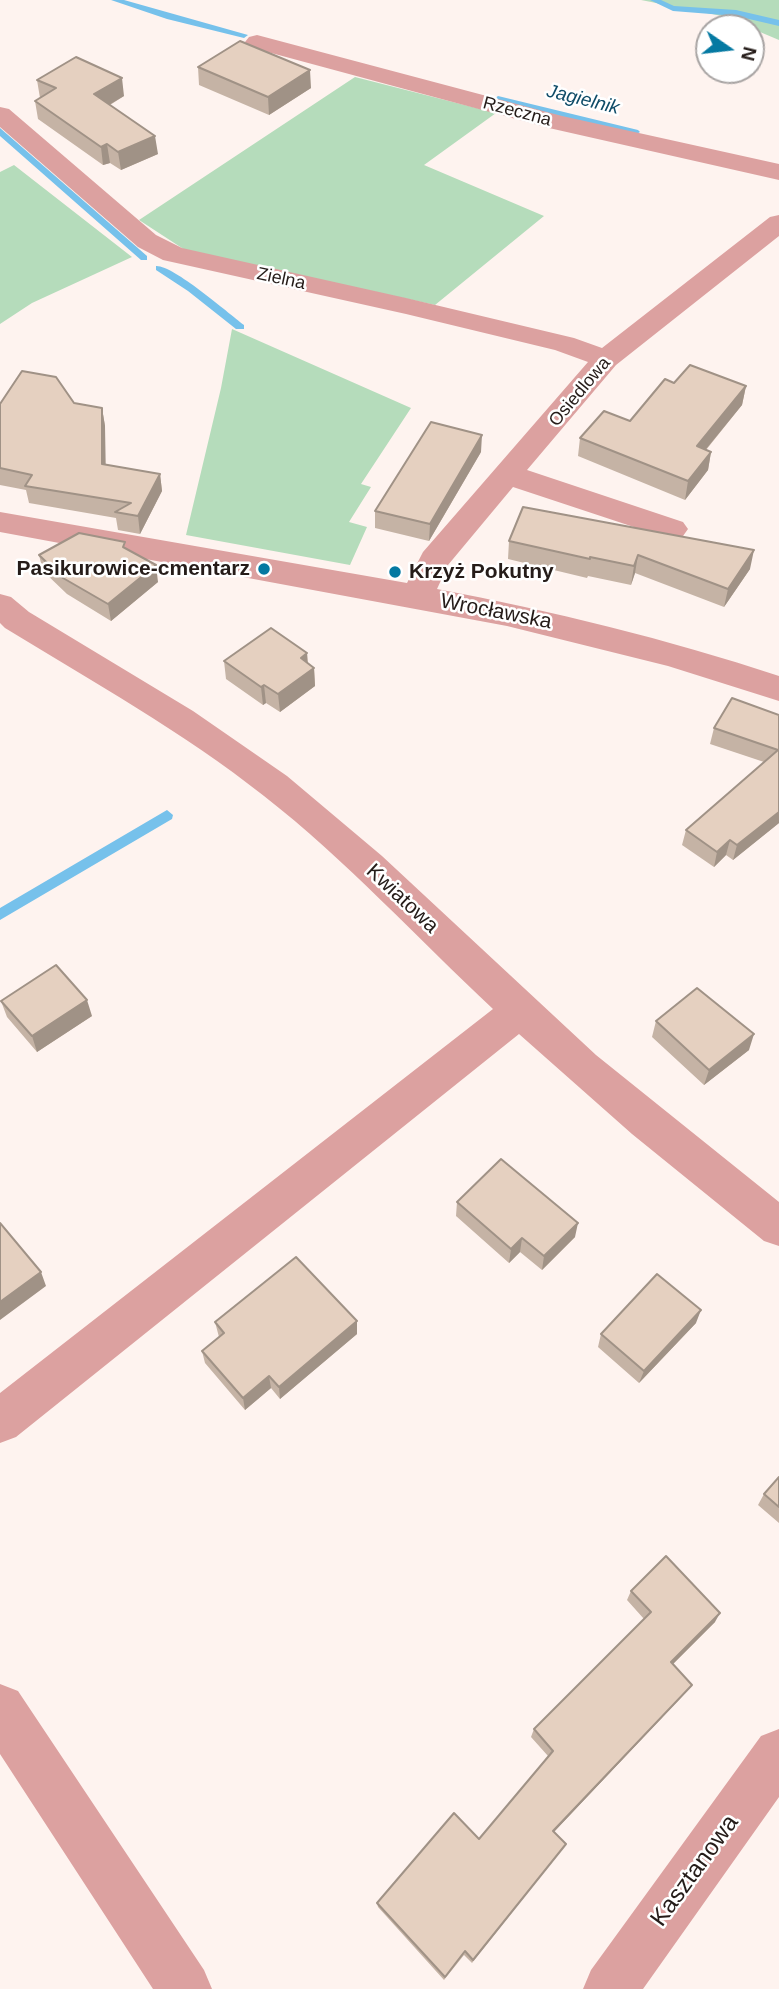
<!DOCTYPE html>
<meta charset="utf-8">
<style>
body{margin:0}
#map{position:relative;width:779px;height:1989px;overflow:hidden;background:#fef3ef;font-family:Helvetica,sans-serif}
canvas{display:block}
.north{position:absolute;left:695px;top:14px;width:70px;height:70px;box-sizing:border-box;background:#fff;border:2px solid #a8a4a3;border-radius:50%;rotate:104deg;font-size:19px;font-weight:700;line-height:28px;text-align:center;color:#251c19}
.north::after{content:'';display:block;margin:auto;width:24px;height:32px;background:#0479a2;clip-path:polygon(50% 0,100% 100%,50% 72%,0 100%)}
</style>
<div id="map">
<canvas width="779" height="1989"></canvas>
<div class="north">N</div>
</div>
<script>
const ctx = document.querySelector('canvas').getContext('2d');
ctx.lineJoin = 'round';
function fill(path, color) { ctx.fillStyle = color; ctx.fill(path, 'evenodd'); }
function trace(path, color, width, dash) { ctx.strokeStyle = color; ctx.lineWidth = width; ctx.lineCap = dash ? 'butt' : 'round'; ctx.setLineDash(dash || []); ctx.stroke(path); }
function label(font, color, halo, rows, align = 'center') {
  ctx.font = font + ' Helvetica,sans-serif'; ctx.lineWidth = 5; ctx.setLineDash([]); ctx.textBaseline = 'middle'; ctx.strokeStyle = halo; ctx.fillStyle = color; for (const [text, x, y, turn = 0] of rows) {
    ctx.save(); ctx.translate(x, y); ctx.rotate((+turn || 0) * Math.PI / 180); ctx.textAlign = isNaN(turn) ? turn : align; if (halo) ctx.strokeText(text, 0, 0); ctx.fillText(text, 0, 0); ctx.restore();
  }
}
const green = new Path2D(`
 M 641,0 L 779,0 L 779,40 L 722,16 Z
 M 355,77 L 496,113 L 424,165 L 544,216 L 435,305 L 185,250 L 139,220 Z
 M 14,165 L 132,257 L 32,303 L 0,324 L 0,172 Z
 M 232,329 L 411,408 L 361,484 L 371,487 L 349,522 L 367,527 L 350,565 L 186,535 L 221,388 Z`);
const stream = new Path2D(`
 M 111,0 L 124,0 L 248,35 L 244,38 L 167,19 Z
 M 650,0 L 661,0 L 674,6 L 736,10 L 779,20 L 779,26 L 736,16 L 673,11 Z
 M 498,96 L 638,130 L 640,132 L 635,135 L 495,101 L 494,99 Z
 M 0,128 L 147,256 L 147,260 L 141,260 L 0,136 Z
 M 156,266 C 173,265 227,312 244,325 L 244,329 L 236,329 L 188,291 L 156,270 Z
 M 167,810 L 173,815 L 172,819 L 0,920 L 0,908 Z`);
const minor = new Path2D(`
 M 257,35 L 562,116 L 779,164 L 779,180 L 549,128 L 249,47 L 245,42 L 249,37 Z
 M 0,107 L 9,109 L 156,235 L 182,248 L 406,298 L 574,338 L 602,348 L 770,217 L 779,215 L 779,236 L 616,365 L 527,470 L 683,522 L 688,529 L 683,536 L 672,539 L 661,536 L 513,487 L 448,565 L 437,589 C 553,611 667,639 779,676 L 779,701 L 668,666 L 507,626 L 0,532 L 0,512 L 407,583 L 423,552 L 588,362 L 555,350 L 406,314 L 163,260 L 138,247 L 0,127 Z
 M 0,594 L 11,597 L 29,612 L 193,711 L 287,776 L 382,856 L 596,1055 L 779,1202 L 779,1246 L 764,1241 L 632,1134 L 519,1034 L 16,1437 L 0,1443 L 0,1393 L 493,1009 C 417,938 346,860 264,796 C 183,732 93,682 5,628 L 0,623 Z
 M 0,1684 L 18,1691 L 204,1970 L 212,1989 L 153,1989 L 0,1754 Z
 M 779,1729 L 779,1797 L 643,1989 L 583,1989 L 591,1970 L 761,1736 Z`);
const wall = new Path2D(`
 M 198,67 L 311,88 L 269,115 L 199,85 Z
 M 37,80 L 124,96 L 110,105 L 158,154 L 121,170 L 110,163 L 103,165 L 38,119 L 35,101 L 40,98 Z
 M 674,383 L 746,386 L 742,405 L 706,450 L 711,452 L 708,470 L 685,500 L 578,456 L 580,438 L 630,421 Z
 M 74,403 L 102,408 L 105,426 L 105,465 L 160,474 L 162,491 L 140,534 L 118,530 L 116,518 L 29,503 L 26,490 L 0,485 L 0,404 Z
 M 481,452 L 429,541 L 375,528 L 375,511 Z
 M 523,507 L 750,569 L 724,607 L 635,573 L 631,585 L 588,576 L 587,578 L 508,559 L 509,541 Z
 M 126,549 L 158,582 L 111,621 L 67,594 L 43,571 L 39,555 Z
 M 307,653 L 308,664 L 314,668 L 315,686 L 280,712 L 266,703 L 263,705 L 226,679 L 224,661 Z
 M 779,715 L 779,823 L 733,860 L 726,855 L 714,867 L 682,845 L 686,830 L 764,762 L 710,744 L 714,728 Z
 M 1,1001 L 92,1016 L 37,1052 L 7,1017 Z
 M 656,1021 L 749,1050 L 704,1085 L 652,1037 Z
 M 457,1202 L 575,1237 L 542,1270 L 520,1252 L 509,1263 L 456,1216 Z
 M 357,1321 L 357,1334 L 280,1399 L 271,1388 L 245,1410 L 205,1363 L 202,1351 L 219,1337 L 215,1322 Z
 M 696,1323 L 639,1383 L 598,1347 L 601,1334 Z
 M 779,1477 L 779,1523 L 758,1505 L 764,1494 Z
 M 631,1591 L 715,1622 L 673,1664 L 686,1692 L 554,1832 L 562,1849 L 472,1963 L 464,1955 L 444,1980 L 378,1907 L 377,1903 L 479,1839 L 548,1756 L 531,1737 L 534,1729 L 644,1619 L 627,1600 Z`);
const shadedWall = new Path2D(`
 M 310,70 L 311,88 L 269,115 L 268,97 Z
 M 122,78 L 124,96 L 97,112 L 94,94 Z
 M 155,136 L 158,154 L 121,170 L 118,152 Z
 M 107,144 L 110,163 L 103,165 L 101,147 Z
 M 746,386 L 742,405 L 693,465 L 697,446 Z
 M 102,408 L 105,426 L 106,482 L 102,464 Z
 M 482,435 L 481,452 L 429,541 L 430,524 Z
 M 711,452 L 708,470 L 685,500 L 688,481 Z
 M 160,474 L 162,491 L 140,534 L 138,516 Z
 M 754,550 L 750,569 L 724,607 L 728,589 Z
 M 638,555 L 635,573 L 631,585 L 634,566 Z
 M 156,565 L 158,582 L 111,621 L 108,604 Z
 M 307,653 L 308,671 L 301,658 Z
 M 314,668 L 315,686 L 280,712 L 278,694 Z
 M 264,685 L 266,703 L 263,705 L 261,687 Z
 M 779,812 L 779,823 L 733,860 L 737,845 Z
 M 730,840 L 726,855 L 714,867 L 717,852 Z
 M 87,1000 L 92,1016 L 37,1052 L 32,1036 Z
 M 754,1034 L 749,1050 L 704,1085 L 709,1070 Z
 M 578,1223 L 575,1237 L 542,1270 L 544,1256 Z
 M 522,1238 L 520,1252 L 509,1263 L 511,1249 Z
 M 41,1272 L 46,1286 L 0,1320 L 0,1302 Z
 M 701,1310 L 696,1323 L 639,1383 L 644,1371 Z
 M 357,1321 L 357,1334 L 280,1399 L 279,1387 Z
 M 269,1376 L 271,1388 L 245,1410 L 243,1398 Z
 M 720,1613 L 715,1622 L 666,1671 L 671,1662 Z
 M 692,1685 L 686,1692 L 550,1836 L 553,1831 Z`);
const building = new Path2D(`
 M 240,41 L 310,70 L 268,97 L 198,67 Z
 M 76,57 L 122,78 L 94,94 L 155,136 L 118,152 L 107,144 L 101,147 L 35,101 L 56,88 L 37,80 Z
 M 690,365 L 746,386 L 697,446 L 711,452 L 688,481 L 580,438 L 604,411 L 630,421 L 665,379 L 674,383 Z
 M 22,371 L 56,377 L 74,403 L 102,408 L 102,464 L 160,474 L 138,516 L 115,512 L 131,503 L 25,486 L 32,475 L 0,468 L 0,404 Z
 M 431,422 L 482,435 L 430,524 L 375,511 Z
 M 523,507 L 754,550 L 728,589 L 638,555 L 634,566 L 590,557 L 590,559 L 509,541 Z
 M 79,533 L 125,542 L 123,547 L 156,565 L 108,604 L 63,578 L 39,555 Z
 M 271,628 L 307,653 L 301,658 L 314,668 L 278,694 L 264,685 L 261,687 L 224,661 Z
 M 732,698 L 779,715 L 779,812 L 737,845 L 730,840 L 717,852 L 686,830 L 778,750 L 714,728 Z
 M 56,965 L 87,1000 L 32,1036 L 1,1001 Z
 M 697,988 L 754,1034 L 709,1070 L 656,1021 Z
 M 501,1159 L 578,1223 L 544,1256 L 522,1238 L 511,1249 L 457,1202 Z
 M 0,1223 L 41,1272 L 0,1302 Z
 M 296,1257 L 357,1321 L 279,1387 L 269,1376 L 243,1398 L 202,1351 L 224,1333 L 215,1322 Z
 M 657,1274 L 701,1310 L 644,1371 L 601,1334 Z
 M 779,1477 L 779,1507 L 764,1494 Z
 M 666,1556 L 720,1613 L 671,1662 L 692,1685 L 553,1831 L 566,1844 L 473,1960 L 465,1951 L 445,1977 L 377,1903 L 454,1813 L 479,1839 L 553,1751 L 534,1729 L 651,1612 L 631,1591 Z`);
const markers = [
 [264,569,7,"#0479a2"],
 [395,572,7,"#0479a2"]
];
const farStreetnames = [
 ["Rzeczna",517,112,15],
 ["Zielna",281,279,12],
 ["Osiedlowa",580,392,-50]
];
const farWaternames = [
 ["Jagielnik",583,100,14]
];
const poiNames = [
 ["Pasikurowice-cmentarz",250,569],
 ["Krzyż Pokutny",409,572,"left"]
];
const streetNames = [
 ["Wrocławska",496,612,11],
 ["Kwiatowa",402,899,43]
];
const nearStreetnames = [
 ["Kasztanowa",695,1871,-54]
];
fill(green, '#b5dcbb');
fill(stream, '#76c1eb');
fill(minor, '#dca1a0');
fill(wall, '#c5b3a5');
fill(shadedWall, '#a09286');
fill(building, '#e5d0c0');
trace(building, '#a09286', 2);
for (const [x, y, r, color] of markers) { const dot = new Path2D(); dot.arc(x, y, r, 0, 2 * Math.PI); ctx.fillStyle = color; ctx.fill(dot); trace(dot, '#fff', 2.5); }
label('18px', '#251c19', '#fff', farStreetnames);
label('italic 19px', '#0f4c68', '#fff', farWaternames);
label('bold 21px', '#251c19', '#fff', poiNames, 'right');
label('21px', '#251c19', '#fff', streetNames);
label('24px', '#251c19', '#fff', nearStreetnames);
</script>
